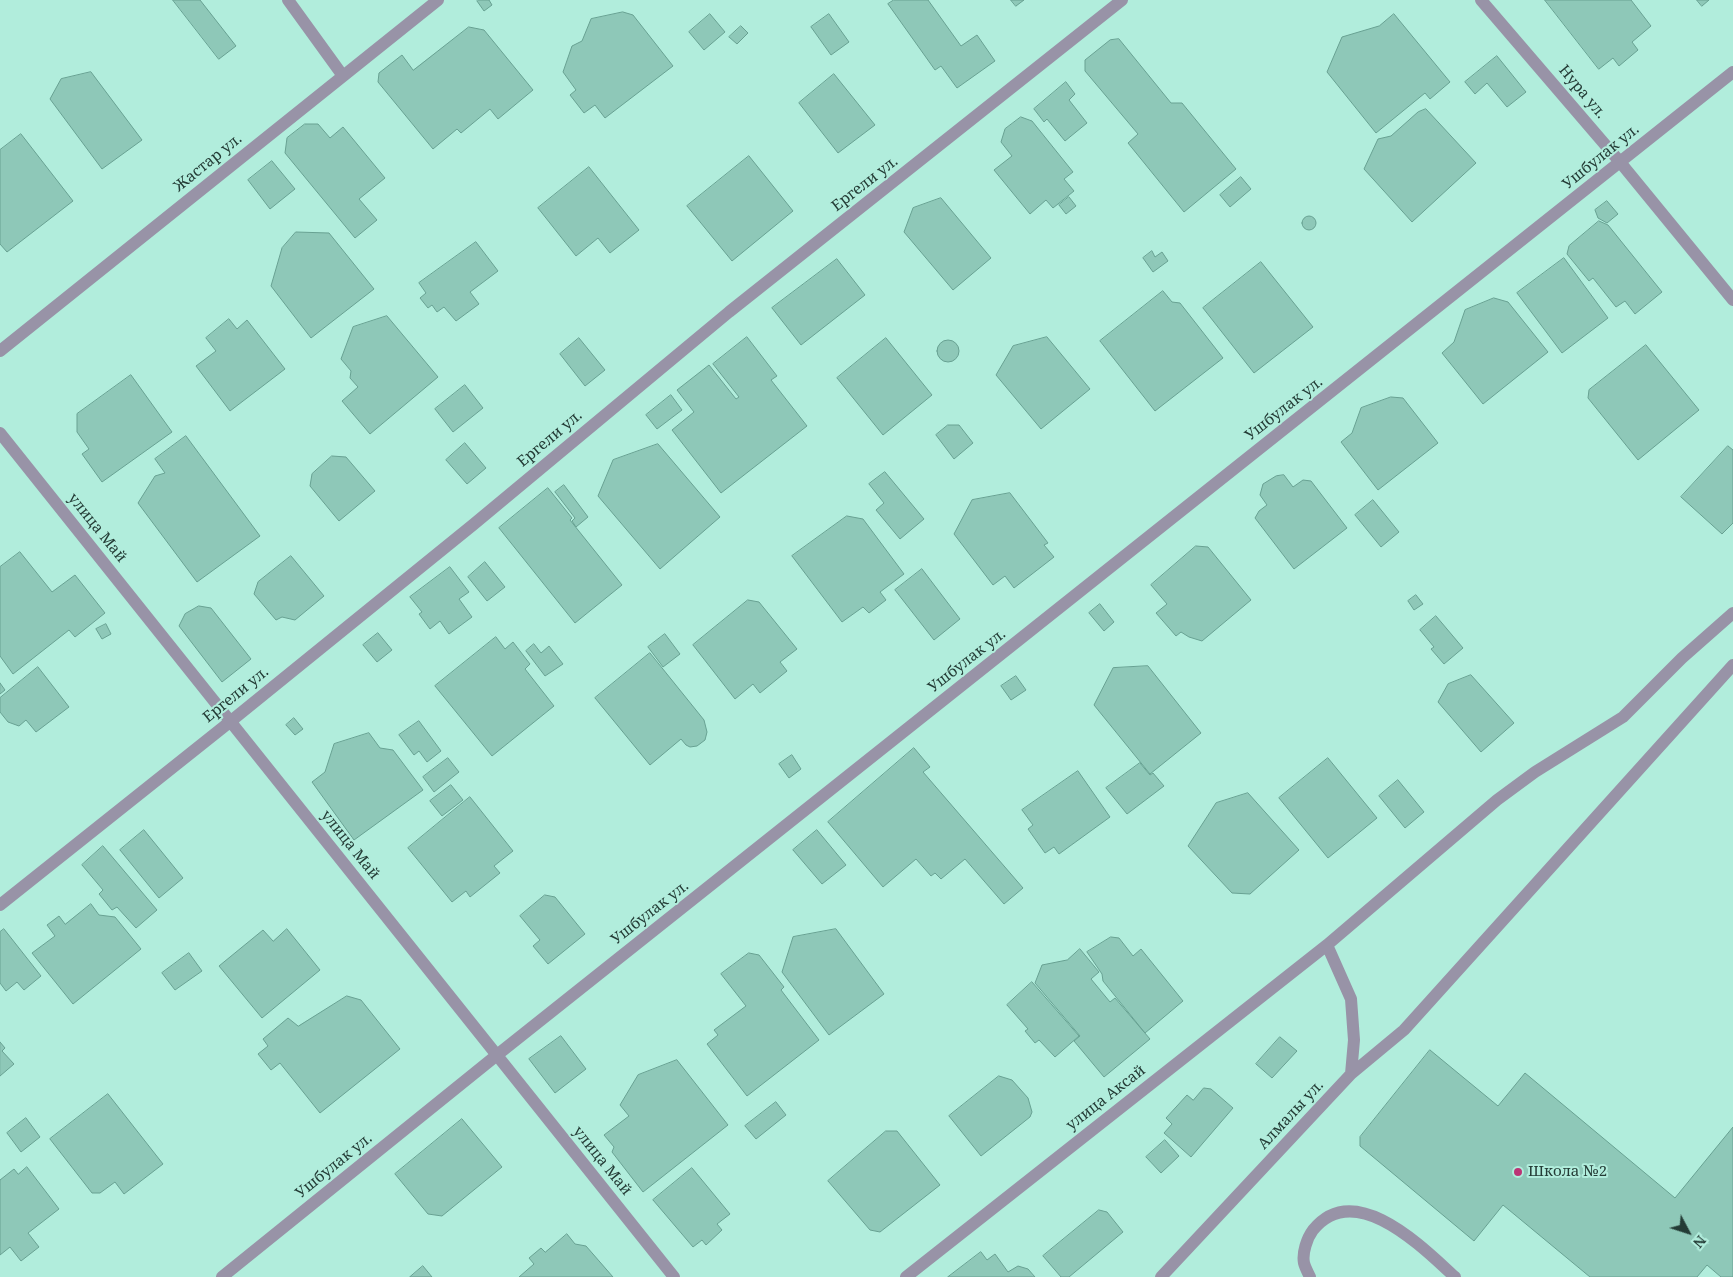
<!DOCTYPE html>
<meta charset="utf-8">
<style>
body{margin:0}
#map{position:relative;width:1733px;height:1277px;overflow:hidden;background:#b1eddc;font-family:"Noto Serif",serif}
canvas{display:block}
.north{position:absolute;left:1663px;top:1207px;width:50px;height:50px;-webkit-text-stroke:4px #b1eddc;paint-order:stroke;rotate:130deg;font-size:14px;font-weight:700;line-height:20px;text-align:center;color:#243c36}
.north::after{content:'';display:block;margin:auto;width:18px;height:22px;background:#243c36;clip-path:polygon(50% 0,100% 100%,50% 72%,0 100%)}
</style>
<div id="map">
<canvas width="1733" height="1277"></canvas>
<div class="north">N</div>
</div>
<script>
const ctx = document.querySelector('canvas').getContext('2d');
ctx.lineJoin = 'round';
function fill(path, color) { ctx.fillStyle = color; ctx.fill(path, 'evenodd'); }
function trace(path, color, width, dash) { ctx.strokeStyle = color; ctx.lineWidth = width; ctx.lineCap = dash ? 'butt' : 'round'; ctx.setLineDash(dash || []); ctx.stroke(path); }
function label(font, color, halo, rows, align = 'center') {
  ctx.font = font + ' "Noto Serif",serif'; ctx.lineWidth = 4; ctx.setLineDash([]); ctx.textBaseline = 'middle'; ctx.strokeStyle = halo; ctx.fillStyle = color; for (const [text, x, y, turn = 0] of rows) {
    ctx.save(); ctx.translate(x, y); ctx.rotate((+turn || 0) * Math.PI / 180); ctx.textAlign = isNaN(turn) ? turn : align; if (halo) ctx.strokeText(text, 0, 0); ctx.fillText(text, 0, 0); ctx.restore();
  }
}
const building = new Path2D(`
 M 173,0 L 200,0 L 236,46 L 219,59 Z
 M 478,0 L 489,0 L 492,5 L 484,11 L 477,1 Z
 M 894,0 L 928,0 L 961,46 L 977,35 L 995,61 L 957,88 L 941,66 L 935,70 L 888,4 Z
 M 1011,0 L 1024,0 L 1016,6 Z
 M 1545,0 L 1631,0 L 1651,26 L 1632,42 L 1638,50 L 1619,66 L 1613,58 L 1599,69 Z
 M 1697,0 L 1709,0 L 1702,6 Z
 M 623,12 L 633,15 L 673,66 L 605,118 L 595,105 L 584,113 L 570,95 L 576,90 L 563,72 L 572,46 L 582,41 L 591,19 Z
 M 710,14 L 725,32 L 704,50 L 689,32 Z
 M 829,14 L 849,42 L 831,55 L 811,27 Z
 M 1394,14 L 1450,82 L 1430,99 L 1425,93 L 1376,133 L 1327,72 L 1342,37 L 1379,26 Z
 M 741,26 L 748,33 L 737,44 L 729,37 Z
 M 469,27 L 484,30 L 533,90 L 498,119 L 490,109 L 461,133 L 457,129 L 433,149 L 378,82 L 379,73 L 402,55 L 413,70 Z
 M 1119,39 L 1171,103 L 1182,103 L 1236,169 L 1184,212 L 1128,143 L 1138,134 L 1085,71 L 1085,60 L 1110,40 Z
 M 1497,56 L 1526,92 L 1507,107 L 1487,83 L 1475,94 L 1465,82 Z
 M 91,72 L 142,140 L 102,169 L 50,99 L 61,79 Z
 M 834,74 L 875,125 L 838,153 L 799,103 Z
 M 1066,82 L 1075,94 L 1069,100 L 1087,123 L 1065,141 L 1047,119 L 1044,122 L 1034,109 Z
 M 1426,109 L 1476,163 L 1412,222 L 1364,169 L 1378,139 L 1391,136 L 1418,112 Z
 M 1021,117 L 1032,121 L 1073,172 L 1064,179 L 1074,191 L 1053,208 L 1046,200 L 1030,214 L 994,170 L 1012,156 L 1001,142 L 1005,129 Z
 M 305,124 L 318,124 L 330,138 L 343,127 L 385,178 L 359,199 L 377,220 L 355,238 L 285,153 L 287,138 Z
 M 21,134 L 73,201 L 7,252 L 0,244 L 0,150 Z
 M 749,156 L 793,211 L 732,261 L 687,206 Z
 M 272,161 L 295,189 L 270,209 L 248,180 Z
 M 589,167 L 639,230 L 610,253 L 598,238 L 576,256 L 538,208 Z
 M 1241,177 L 1251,189 L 1230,207 L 1220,195 Z
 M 1069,197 L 1076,206 L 1066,214 L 1059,205 Z
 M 941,198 L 991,258 L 953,290 L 904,232 L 913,208 Z
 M 1607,201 L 1618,214 L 1607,223 L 1598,218 L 1595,210 Z
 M1302 223a7 7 0 1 1 14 0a7 7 0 1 1-14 0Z
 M 1599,221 L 1608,225 L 1662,292 L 1635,314 L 1625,301 L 1616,307 L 1593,278 L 1589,281 L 1567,254 L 1569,246 Z
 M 296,232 L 329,233 L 374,289 L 311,338 L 271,286 L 282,248 Z
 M 476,242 L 498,271 L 470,292 L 479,304 L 456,321 L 444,307 L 437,312 L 432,305 L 428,308 L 420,298 L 426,293 L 419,283 Z
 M 1152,251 L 1155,257 L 1162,252 L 1168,261 L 1153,272 L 1143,258 Z
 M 1564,258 L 1608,318 L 1562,353 L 1517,293 Z
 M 837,259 L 865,295 L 801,345 L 772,308 Z
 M 1261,262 L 1313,327 L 1254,373 L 1203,308 Z
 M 1163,291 L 1172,302 L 1180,303 L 1223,358 L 1155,411 L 1100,341 Z
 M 1494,298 L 1508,302 L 1548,352 L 1483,404 L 1442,353 L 1454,342 L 1465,310 Z
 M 387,316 L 438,377 L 370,434 L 342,401 L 358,387 L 350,378 L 351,371 L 341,359 L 353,327 Z
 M 229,319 L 237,329 L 247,320 L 285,369 L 230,411 L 196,366 L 216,351 L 206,338 Z
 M 747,337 L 777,376 L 771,380 L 807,426 L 721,493 L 672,430 L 694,412 L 677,390 L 709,365 L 736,399 L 739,397 L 713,364 Z
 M 1047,337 L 1090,389 L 1041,429 L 996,375 L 1013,346 Z
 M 579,338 L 605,370 L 585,386 L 560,354 Z
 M 886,338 L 932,395 L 883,435 L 837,378 Z
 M937 351a11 11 0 1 1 22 0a11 11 0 1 1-22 0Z
 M 1646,345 L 1699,410 L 1638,460 L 1588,398 L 1589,390 Z
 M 131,375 L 172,432 L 102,482 L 82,454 L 89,449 L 77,432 L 77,414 Z
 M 465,385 L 483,408 L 453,432 L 435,409 Z
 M 671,395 L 682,410 L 657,429 L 646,415 Z
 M 1391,397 L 1403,398 L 1438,443 L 1378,490 L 1341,442 L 1352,433 L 1361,408 Z
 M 948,425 L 959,425 L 973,443 L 954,459 L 936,435 Z
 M 186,436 L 260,536 L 197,582 L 138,503 L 155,476 L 165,473 L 155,459 Z
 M 465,443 L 486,468 L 467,484 L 446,460 Z
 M 658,444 L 720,517 L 660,569 L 598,496 L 613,460 Z
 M 1728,446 L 1733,450 L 1733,523 L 1722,534 L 1681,497 Z
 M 332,456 L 346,457 L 375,491 L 339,521 L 310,486 L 312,474 Z
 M 885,472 L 924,519 L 900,539 L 876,510 L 884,503 L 869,484 Z
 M 1284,475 L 1293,487 L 1303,480 L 1311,481 L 1347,528 L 1294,569 L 1255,518 L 1259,511 L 1267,505 L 1260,495 L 1263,484 L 1276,476 Z
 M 564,485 L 588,517 L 576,527 L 572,521 L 575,518 L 555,492 Z
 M 548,488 L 572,518 L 570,520 L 622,585 L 575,623 L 499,528 Z
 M 1010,493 L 1048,543 L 1044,545 L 1054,557 L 1014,588 L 1005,576 L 993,585 L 954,534 L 972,500 Z
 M 1373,500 L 1399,532 L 1381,547 L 1355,515 Z
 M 847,516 L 863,519 L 904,574 L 880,592 L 886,600 L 869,613 L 863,607 L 842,622 L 792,556 Z
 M 1196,546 L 1208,547 L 1251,600 L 1202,641 L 1189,637 L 1181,632 L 1176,636 L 1156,613 L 1167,604 L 1151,585 Z
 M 20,552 L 52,592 L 75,575 L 105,613 L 75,637 L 69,630 L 13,674 L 0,656 L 0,567 Z
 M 291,556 L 324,596 L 295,620 L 282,617 L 276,620 L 254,594 L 258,582 Z
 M 485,562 L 505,587 L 487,601 L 468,577 Z
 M 450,567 L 469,592 L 459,599 L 472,617 L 449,634 L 440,621 L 430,629 L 419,614 L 422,612 L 410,597 Z
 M 922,569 L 960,619 L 934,640 L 895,590 Z
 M 1416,595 L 1423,604 L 1414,610 L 1408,601 Z
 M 748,600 L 759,602 L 797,649 L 780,662 L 787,671 L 760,693 L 753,684 L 735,699 L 693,645 Z
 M 1100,604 L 1114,622 L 1104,631 L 1089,613 Z
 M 199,606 L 211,608 L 251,659 L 222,682 L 179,626 L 185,614 Z
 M 1436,616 L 1463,648 L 1444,664 L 1431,649 L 1434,647 L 1420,630 Z
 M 106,624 L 111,634 L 102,639 L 96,629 Z
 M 378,633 L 392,650 L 377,662 L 363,645 Z
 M 665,634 L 680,654 L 663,667 L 648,647 Z
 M 496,637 L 505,649 L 513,642 L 530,664 L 525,669 L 554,706 L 492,756 L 435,686 Z
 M 534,644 L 541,653 L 549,646 L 563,664 L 545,676 L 526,651 Z
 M 650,653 L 704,720 L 707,732 L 705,740 L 697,746 L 690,747 L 686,745 L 681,739 L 650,765 L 595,698 Z
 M 1148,666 L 1201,733 L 1150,774 L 1094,705 L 1113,668 Z
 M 38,667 L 69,707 L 36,732 L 26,720 L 19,726 L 8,722 L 0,712 L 0,698 Z
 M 1471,675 L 1514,723 L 1481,752 L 1438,702 L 1448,684 Z
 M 1016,676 L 1026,690 L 1011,700 L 1001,686 Z
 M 0,683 L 5,690 L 0,694 Z
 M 294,718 L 303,729 L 295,735 L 286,725 Z
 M 419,721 L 441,751 L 427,762 L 419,751 L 414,755 L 399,735 Z
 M 369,733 L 380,748 L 393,750 L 423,790 L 354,840 L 312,782 L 325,772 L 334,744 Z
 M 914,748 L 930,767 L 923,772 L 1023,888 L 1004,904 L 965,859 L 941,879 L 935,873 L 931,876 L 916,859 L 883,887 L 828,822 Z
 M 792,755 L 801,769 L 789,778 L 779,764 Z
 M 448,758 L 459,772 L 434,792 L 423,777 Z
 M 1328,758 L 1377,818 L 1328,858 L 1279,798 Z
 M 1140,763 L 1150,775 L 1153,773 L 1164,786 L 1127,814 L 1106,788 Z
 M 1078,771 L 1110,817 L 1059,854 L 1054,847 L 1045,853 L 1028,829 L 1033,825 L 1022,810 Z
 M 1398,780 L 1424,812 L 1405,828 L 1379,796 Z
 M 451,785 L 463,800 L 442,816 L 430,801 Z
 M 1248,793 L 1299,850 L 1250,894 L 1232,893 L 1188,846 L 1216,803 Z
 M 470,797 L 513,851 L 494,866 L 500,873 L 470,897 L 466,891 L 452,902 L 408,848 Z
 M 144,830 L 183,878 L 159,898 L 120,850 Z
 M 817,830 L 846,865 L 822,884 L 793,850 Z
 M 103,846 L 157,910 L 136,928 L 117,907 L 112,910 L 99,894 L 103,890 L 82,865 Z
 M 545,895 L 555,897 L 585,934 L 548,964 L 533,946 L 540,940 L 520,916 Z
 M 91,904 L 99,915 L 115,917 L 141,949 L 73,1004 L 32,953 L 55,936 L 47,925 L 59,916 L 65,924 Z
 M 4,929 L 41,976 L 24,990 L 17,982 L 6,991 L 0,983 L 0,932 Z
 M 287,929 L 320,970 L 262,1018 L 219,966 L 263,930 L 273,941 Z
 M 836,929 L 884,994 L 829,1035 L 782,972 L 793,937 Z
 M 1111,937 L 1119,938 L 1133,956 L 1141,949 L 1183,1001 L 1145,1033 L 1103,981 L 1102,974 L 1087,952 Z
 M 1080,949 L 1099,972 L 1091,979 L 1110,1002 L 1115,998 L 1150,1039 L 1104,1077 L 1074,1041 L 1080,1036 L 1035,983 L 1042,965 L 1067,960 Z
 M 189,953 L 202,971 L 175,990 L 162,973 Z
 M 749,953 L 759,955 L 784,987 L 781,990 L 819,1040 L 747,1096 L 707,1044 L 718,1035 L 714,1030 L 746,1006 L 721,974 Z
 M 1032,982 L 1079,1036 L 1055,1057 L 1039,1040 L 1035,1043 L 1025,1031 L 1028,1029 L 1007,1005 Z
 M 347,996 L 361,1000 L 400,1049 L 320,1113 L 280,1063 L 271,1070 L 258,1054 L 268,1046 L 263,1039 L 288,1018 L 298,1026 Z
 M 561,1036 L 586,1069 L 555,1093 L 529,1059 Z
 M 1280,1037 L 1297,1051 L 1272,1078 L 1256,1064 Z
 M 0,1042 L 5,1048 L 2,1051 L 14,1064 L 0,1076 Z
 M 1430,1050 L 1498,1106 L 1525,1073 L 1675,1198 L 1733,1127 L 1733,1277 L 1721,1277 L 1707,1265 L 1697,1277 L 1590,1277 L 1503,1205 L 1474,1241 L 1360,1146 L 1360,1137 Z
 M 677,1060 L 728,1125 L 643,1192 L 612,1152 L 614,1147 L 604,1135 L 629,1116 L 620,1105 L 638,1075 Z
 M 999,1076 L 1012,1080 L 1028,1098 L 1032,1112 L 1030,1117 L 981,1156 L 949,1116 Z
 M 1204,1088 L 1211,1089 L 1233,1108 L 1191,1157 L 1164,1133 L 1172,1124 L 1166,1118 L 1187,1095 L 1193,1100 Z
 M 108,1094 L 163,1164 L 124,1194 L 115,1182 L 100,1193 L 92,1193 L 50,1139 Z
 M 776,1102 L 786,1115 L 756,1139 L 745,1126 Z
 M 26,1118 L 40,1137 L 21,1152 L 7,1133 Z
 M 462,1119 L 502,1167 L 442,1216 L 428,1214 L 395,1174 Z
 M 886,1131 L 897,1131 L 940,1185 L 880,1232 L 870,1230 L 828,1181 Z
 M 1165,1140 L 1179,1156 L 1161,1173 L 1146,1157 Z
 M 27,1167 L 59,1209 L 28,1233 L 39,1247 L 21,1261 L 10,1247 L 0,1255 L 0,1180 L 14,1169 L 18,1174 Z
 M 692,1168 L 730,1214 L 717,1224 L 722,1230 L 706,1245 L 702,1240 L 693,1247 L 653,1200 Z
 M 1099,1210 L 1107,1212 L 1123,1232 L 1069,1277 L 1061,1277 L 1043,1256 Z
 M 567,1234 L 575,1244 L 586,1246 L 613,1277 L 519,1277 L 534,1264 L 529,1258 L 541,1248 L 545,1252 Z
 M 981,1252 L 987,1260 L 995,1254 L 1008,1272 L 1018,1266 L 1028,1269 L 1035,1277 L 948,1277 Z
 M 423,1266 L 432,1277 L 410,1277 Z`);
const minor = new Path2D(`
 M 288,0 L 343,76
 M 1481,0 L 1620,162 L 1733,300
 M 0,351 L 438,0
 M 0,433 L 674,1277
 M 0,905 L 231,721 L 474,524 L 729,312 L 1122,0
 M 1327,945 L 1351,999 L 1354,1040 L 1351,1074
 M 222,1277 L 497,1055 L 1733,72
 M 906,1277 L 1327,945 L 1497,800 L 1535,772 L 1623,717 L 1682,658 L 1733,613
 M 1161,1277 L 1351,1074 L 1404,1030 L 1733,665
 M 1310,1277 C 1308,1273 1305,1267 1304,1263 C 1302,1253 1307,1238 1313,1230 C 1355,1178 1423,1248 1455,1277`);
const markers = [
 [1518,1172,5,"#bb3475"]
];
const streetNames = [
 ["Нура ул.",1582,92,50],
 ["Ушбулак ул.",1601,157,-39],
 ["Жастар ул.",208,163,-39],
 ["Ергели ул.",865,184,-38],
 ["Ушбулак ул.",1284,409,-38],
 ["Ергели ул.",550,439,-40],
 ["улица Май",97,528,51],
 ["Ушбулак ул.",967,661,-38],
 ["Ергели ул.",236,695,-39],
 ["улица Май",350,845,51],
 ["Ушбулак ул.",650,913,-38],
 ["улица Аксай",1106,1098,-38],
 ["Алмалы ул.",1291,1115,-47],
 ["улица Май",602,1161,51],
 ["Ушбулак ул.",334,1166,-39]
];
const poiNames = [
 ["Школа №2",1528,1172]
];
fill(building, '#8ec8b8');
trace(building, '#68a192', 1);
trace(minor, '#9893a7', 12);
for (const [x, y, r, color] of markers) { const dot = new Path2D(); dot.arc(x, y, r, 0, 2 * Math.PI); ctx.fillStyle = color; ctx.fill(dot); trace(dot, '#b1eddc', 2); }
label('15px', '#243c36', '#b1eddc', streetNames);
label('15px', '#243c36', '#b1eddc', poiNames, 'left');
</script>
